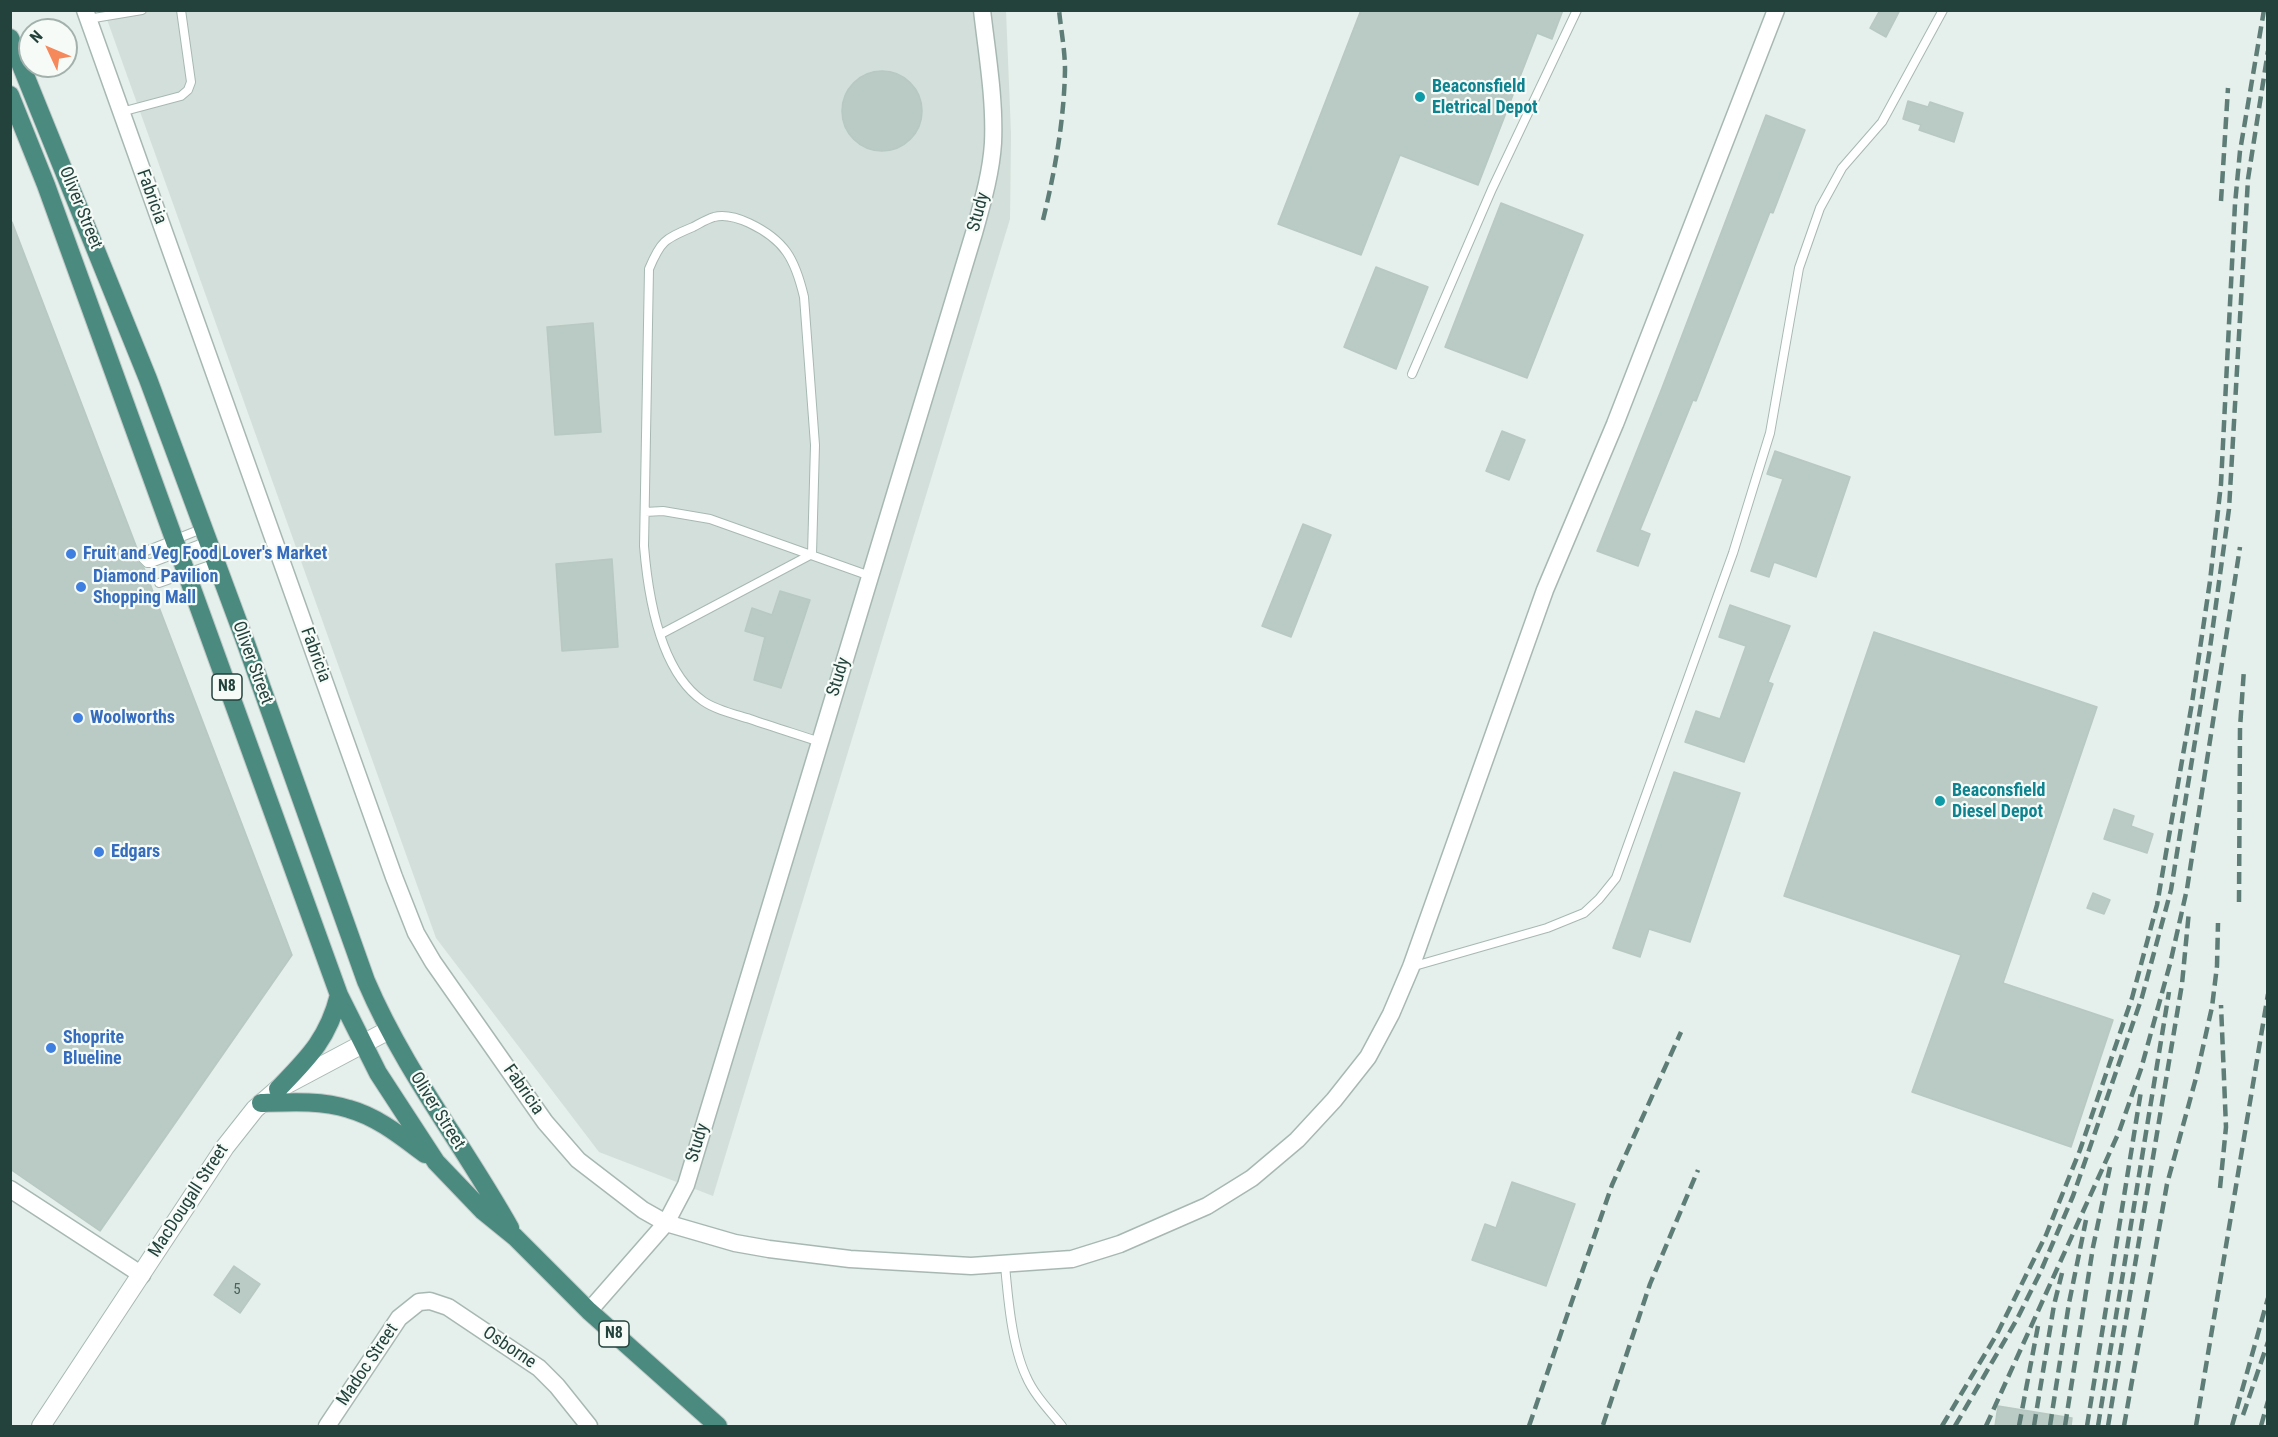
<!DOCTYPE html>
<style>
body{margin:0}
#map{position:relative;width:2278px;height:1437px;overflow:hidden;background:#e5efeb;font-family:"Roboto Condensed",sans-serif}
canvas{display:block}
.frame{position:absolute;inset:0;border:12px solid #23423b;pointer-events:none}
.north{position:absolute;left:18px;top:18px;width:60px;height:60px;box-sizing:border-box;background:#f6fbf8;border:2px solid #a2b1ac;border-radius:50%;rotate:314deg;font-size:16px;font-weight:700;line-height:24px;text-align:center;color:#23423b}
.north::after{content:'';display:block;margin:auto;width:21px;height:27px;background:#f6895b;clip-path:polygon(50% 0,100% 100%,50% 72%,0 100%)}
</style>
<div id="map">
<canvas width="2278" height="1437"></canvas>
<div class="frame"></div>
<div class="north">N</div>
</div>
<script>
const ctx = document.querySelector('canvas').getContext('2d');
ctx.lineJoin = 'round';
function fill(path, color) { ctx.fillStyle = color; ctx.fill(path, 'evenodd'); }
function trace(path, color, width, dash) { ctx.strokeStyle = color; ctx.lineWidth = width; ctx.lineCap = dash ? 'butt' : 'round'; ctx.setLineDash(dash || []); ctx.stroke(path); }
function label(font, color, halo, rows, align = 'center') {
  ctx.font = font + ' "Roboto Condensed",sans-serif'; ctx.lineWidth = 4.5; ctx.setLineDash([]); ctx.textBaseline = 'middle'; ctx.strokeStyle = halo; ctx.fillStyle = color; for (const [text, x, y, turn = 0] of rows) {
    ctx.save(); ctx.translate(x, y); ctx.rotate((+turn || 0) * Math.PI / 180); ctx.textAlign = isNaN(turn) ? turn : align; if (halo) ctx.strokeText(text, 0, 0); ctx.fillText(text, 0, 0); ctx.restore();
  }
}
const built = new Path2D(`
 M 104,11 L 1006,11 L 1011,134 L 1010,219 L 713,1196 L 599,1152 L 436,938 Z`);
const building = new Path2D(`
 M 1361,10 L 1563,10 L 1552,39 L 1537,33 L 1478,185 L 1400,155 L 1361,255 L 1278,224 Z
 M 1880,10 L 1900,10 L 1886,37 L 1870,28 Z
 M842 111a40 40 0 1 1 80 0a40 40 0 1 1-80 0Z
 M 1908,101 L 1928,107 L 1930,102 L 1963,113 L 1954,142 L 1919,130 L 1921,125 L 1903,119 Z
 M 1766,115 L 1805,130 L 1773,213 L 1770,212 L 1696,401 L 1693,400 L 1640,530 L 1650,534 L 1638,566 L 1597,551 L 1662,388 Z
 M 1501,203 L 1583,235 L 1527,378 L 1445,347 Z
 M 12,222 L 138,551 L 137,561 L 144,568 L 292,955 L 100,1231 L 10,1169 Z
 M 1376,267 L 1428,287 L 1396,369 L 1344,347 Z
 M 593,323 L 601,432 L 555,435 L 547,327 Z
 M 1502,431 L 1525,440 L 1509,480 L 1486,471 Z
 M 1775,451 L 1850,477 L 1816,577 L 1774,562 L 1769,577 L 1751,571 L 1783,479 L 1767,474 Z
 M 1303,524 L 1331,535 L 1291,637 L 1262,626 Z
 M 612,559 L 618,647 L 562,651 L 556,564 Z
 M 780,591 L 810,600 L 781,688 L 754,680 L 765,637 L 745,631 L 752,608 L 772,615 Z
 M 1730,605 L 1790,626 L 1768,682 L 1773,684 L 1744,762 L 1685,742 L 1696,711 L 1720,719 L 1746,646 L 1719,637 Z
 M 1874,632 L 2097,707 L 2003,983 L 2113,1020 L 2071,1147 L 1912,1092 L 1961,955 L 1784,896 Z
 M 1674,772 L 1740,793 L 1690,942 L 1649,929 L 1640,957 L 1613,948 Z
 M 2114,809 L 2134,816 L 2131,826 L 2153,834 L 2147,853 L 2104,839 Z
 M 2093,893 L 2110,900 L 2104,914 L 2087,908 Z
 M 1512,1182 L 1575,1204 L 1546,1286 L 1472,1260 L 1485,1224 L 1496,1228 Z
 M 234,1266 L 260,1284 L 240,1313 L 214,1295 Z
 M 1998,1406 L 2072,1418 L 2071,1426 L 1995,1426 Z`);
const service = new Path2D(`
 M 88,19 L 142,10
 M 121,112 L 181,96 L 188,90 L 191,82 L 181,10
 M 1412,374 L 1492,189 L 1577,10
 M 645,512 L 663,511 L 710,519 L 870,576
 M 204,528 L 146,551 L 143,554 L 143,559 L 147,563 L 151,563 L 208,541
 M 159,583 L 216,563
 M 661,634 L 812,554 L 815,445 L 804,297 C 795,259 785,240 749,223 C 738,218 726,214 714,217 C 707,219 699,224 693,227 C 665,239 661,240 649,269 L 644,546 C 648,595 660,671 703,701 C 716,710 734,714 750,719 C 773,727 796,734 820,742
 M 1411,967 L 1547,928 L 1584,913 L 1599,899 L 1616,878 L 1733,553 L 1770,433 L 1799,268 L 1820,208 L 1842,168 L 1882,122 L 1943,10
 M 1005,1265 C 1008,1299 1012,1346 1026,1376 C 1034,1395 1050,1411 1062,1426`);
const minor = new Path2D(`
 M 85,10 L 394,877 L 416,933 L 433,962 L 545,1122 L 578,1160 L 643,1210 L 666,1223 L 735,1243 L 769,1249 L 850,1259 L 971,1266 L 1072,1259 L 1120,1244 L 1207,1206 L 1252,1178 L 1297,1140 L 1334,1100 L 1368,1057 L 1391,1014 L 1411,967 L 1545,590 L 1615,424 L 1776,10
 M 10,1189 L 142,1275
 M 589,1311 L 666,1223 L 686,1185 L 974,233 C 982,204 991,174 993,143 C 995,99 987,54 982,10
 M 327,1426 L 399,1318 L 419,1302 L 430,1301 L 448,1307 L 539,1368 L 557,1386 L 589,1426`);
const tertiary = new Path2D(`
 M 41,1426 L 225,1147 L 255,1109 L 278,1089 L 389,1030`);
const trunk = new Path2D(`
 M 10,38 L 148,379 L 244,638 L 366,981 C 405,1072 463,1144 510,1228
 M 10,95 L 46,185 L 339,995 L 378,1073 L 436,1162 L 483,1211 L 515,1237 L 589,1311 L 718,1426
 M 278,1089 C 308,1058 328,1039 339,995
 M 261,1103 C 290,1102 321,1100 349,1109 C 378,1117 402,1137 425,1154`);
const rail = new Path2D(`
 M 2221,201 L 2228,88
 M 1043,220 C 1055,171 1064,121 1065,70 C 1065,50 1061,30 1059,10
 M 2239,902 L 2240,728 L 2244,669
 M 2220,1188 L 2226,1127 L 2221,1005
 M 2243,1415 L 2268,1342
 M 1603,1425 L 1650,1284 L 1698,1170
 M 1529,1426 L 1612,1185 L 1681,1032
 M 1942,1426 L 1997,1334 L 2046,1235 L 2080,1150 L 2132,998 L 2157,905 L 2192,703 L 2210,581 L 2221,484 L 2235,204 L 2240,151 L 2264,10
 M 1955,1426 L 2016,1321 L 2040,1273 L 2073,1196 L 2142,997 L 2171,890 L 2210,648 L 2229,509 L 2248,179 L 2268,51
 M 1986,1426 L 2119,1132 L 2141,1069 L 2170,964 L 2187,889 L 2240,547
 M 2019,1426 L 2038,1326
 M 2034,1426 L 2054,1305 L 2062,1273
 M 2050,1426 L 2069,1303 L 2086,1220
 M 2065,1426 L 2093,1247 L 2110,1167
 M 2087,1426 L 2141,1091
 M 2098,1426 L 2169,992
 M 2108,1426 L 2182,984 L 2189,911
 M 2124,1426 L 2167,1184 L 2196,1078 L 2212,1007 L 2217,966 L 2218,923
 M 2196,1426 L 2268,994
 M 2232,1426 L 2268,1298
 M 2261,1426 L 2268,1401`);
const markers = [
 [1420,97,6,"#0f9aa8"],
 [71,554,6,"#3f7fe0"],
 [81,587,6,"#3f7fe0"],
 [78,718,6,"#3f7fe0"],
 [1940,801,6,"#0f9aa8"],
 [99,852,6,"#3f7fe0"],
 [51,1048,6,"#3f7fe0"]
];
const numberNames = [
 ["5",237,1290]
];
const shields = [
 [227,687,30],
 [614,1334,30]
];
const shieldNames = [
 ["N8",227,687],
 ["N8",614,1334]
];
const cultureNames = [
 ["Beaconsfield",1432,87],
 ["Eletrical Depot",1432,108],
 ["Beaconsfield",1952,791],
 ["Diesel Depot",1952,812]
];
const streetNames = [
 ["Fabricia",151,197,70],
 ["Oliver Street",80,208,68],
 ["Study",979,212,-75],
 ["Fabricia",315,655,70],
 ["Oliver Street",252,663,70],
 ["Study",839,677,-73],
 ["Fabricia",523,1090,55],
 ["Oliver Street",437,1111,58],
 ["Study",698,1143,-73],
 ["MacDougall Street",189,1201,-57],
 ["Osborne",509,1348,34],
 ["Madoc Street",368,1365,-56]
];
const shopNames = [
 ["Fruit and Veg Food Lover's Market",83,554],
 ["Diamond Pavilion",93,577],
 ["Shopping Mall",93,598],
 ["Woolworths",90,718],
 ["Edgars",111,852],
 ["Shoprite",63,1038],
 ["Blueline",63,1059]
];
fill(built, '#d3dfda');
fill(building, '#bacac4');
trace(building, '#b7c9c2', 1.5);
trace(service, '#a7b8b3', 10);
trace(minor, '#a7b8b3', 19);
trace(tertiary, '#a7b8b3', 20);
trace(trunk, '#c1cac8', 20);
trace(service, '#fff', 8);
trace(minor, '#fff', 16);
trace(tertiary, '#fff', 18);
trace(trunk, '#4b8a7f', 18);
trace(rail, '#5e7d76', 4.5, [12, 6]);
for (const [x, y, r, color] of markers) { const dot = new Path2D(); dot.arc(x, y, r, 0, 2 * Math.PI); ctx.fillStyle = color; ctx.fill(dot); trace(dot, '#f6fbf8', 2); }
label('15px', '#49645d', null, numberNames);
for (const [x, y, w] of shields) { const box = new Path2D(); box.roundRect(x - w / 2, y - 13, w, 26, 4.5); ctx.fillStyle = '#f6fbf8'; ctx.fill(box); trace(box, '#23423b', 1.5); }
label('bold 16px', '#23423b', null, shieldNames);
label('bold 18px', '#0d838f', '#f6fbf8', cultureNames, 'left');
label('18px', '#23423b', '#f6fbf8', streetNames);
label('bold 18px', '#366cbe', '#f6fbf8', shopNames, 'left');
</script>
